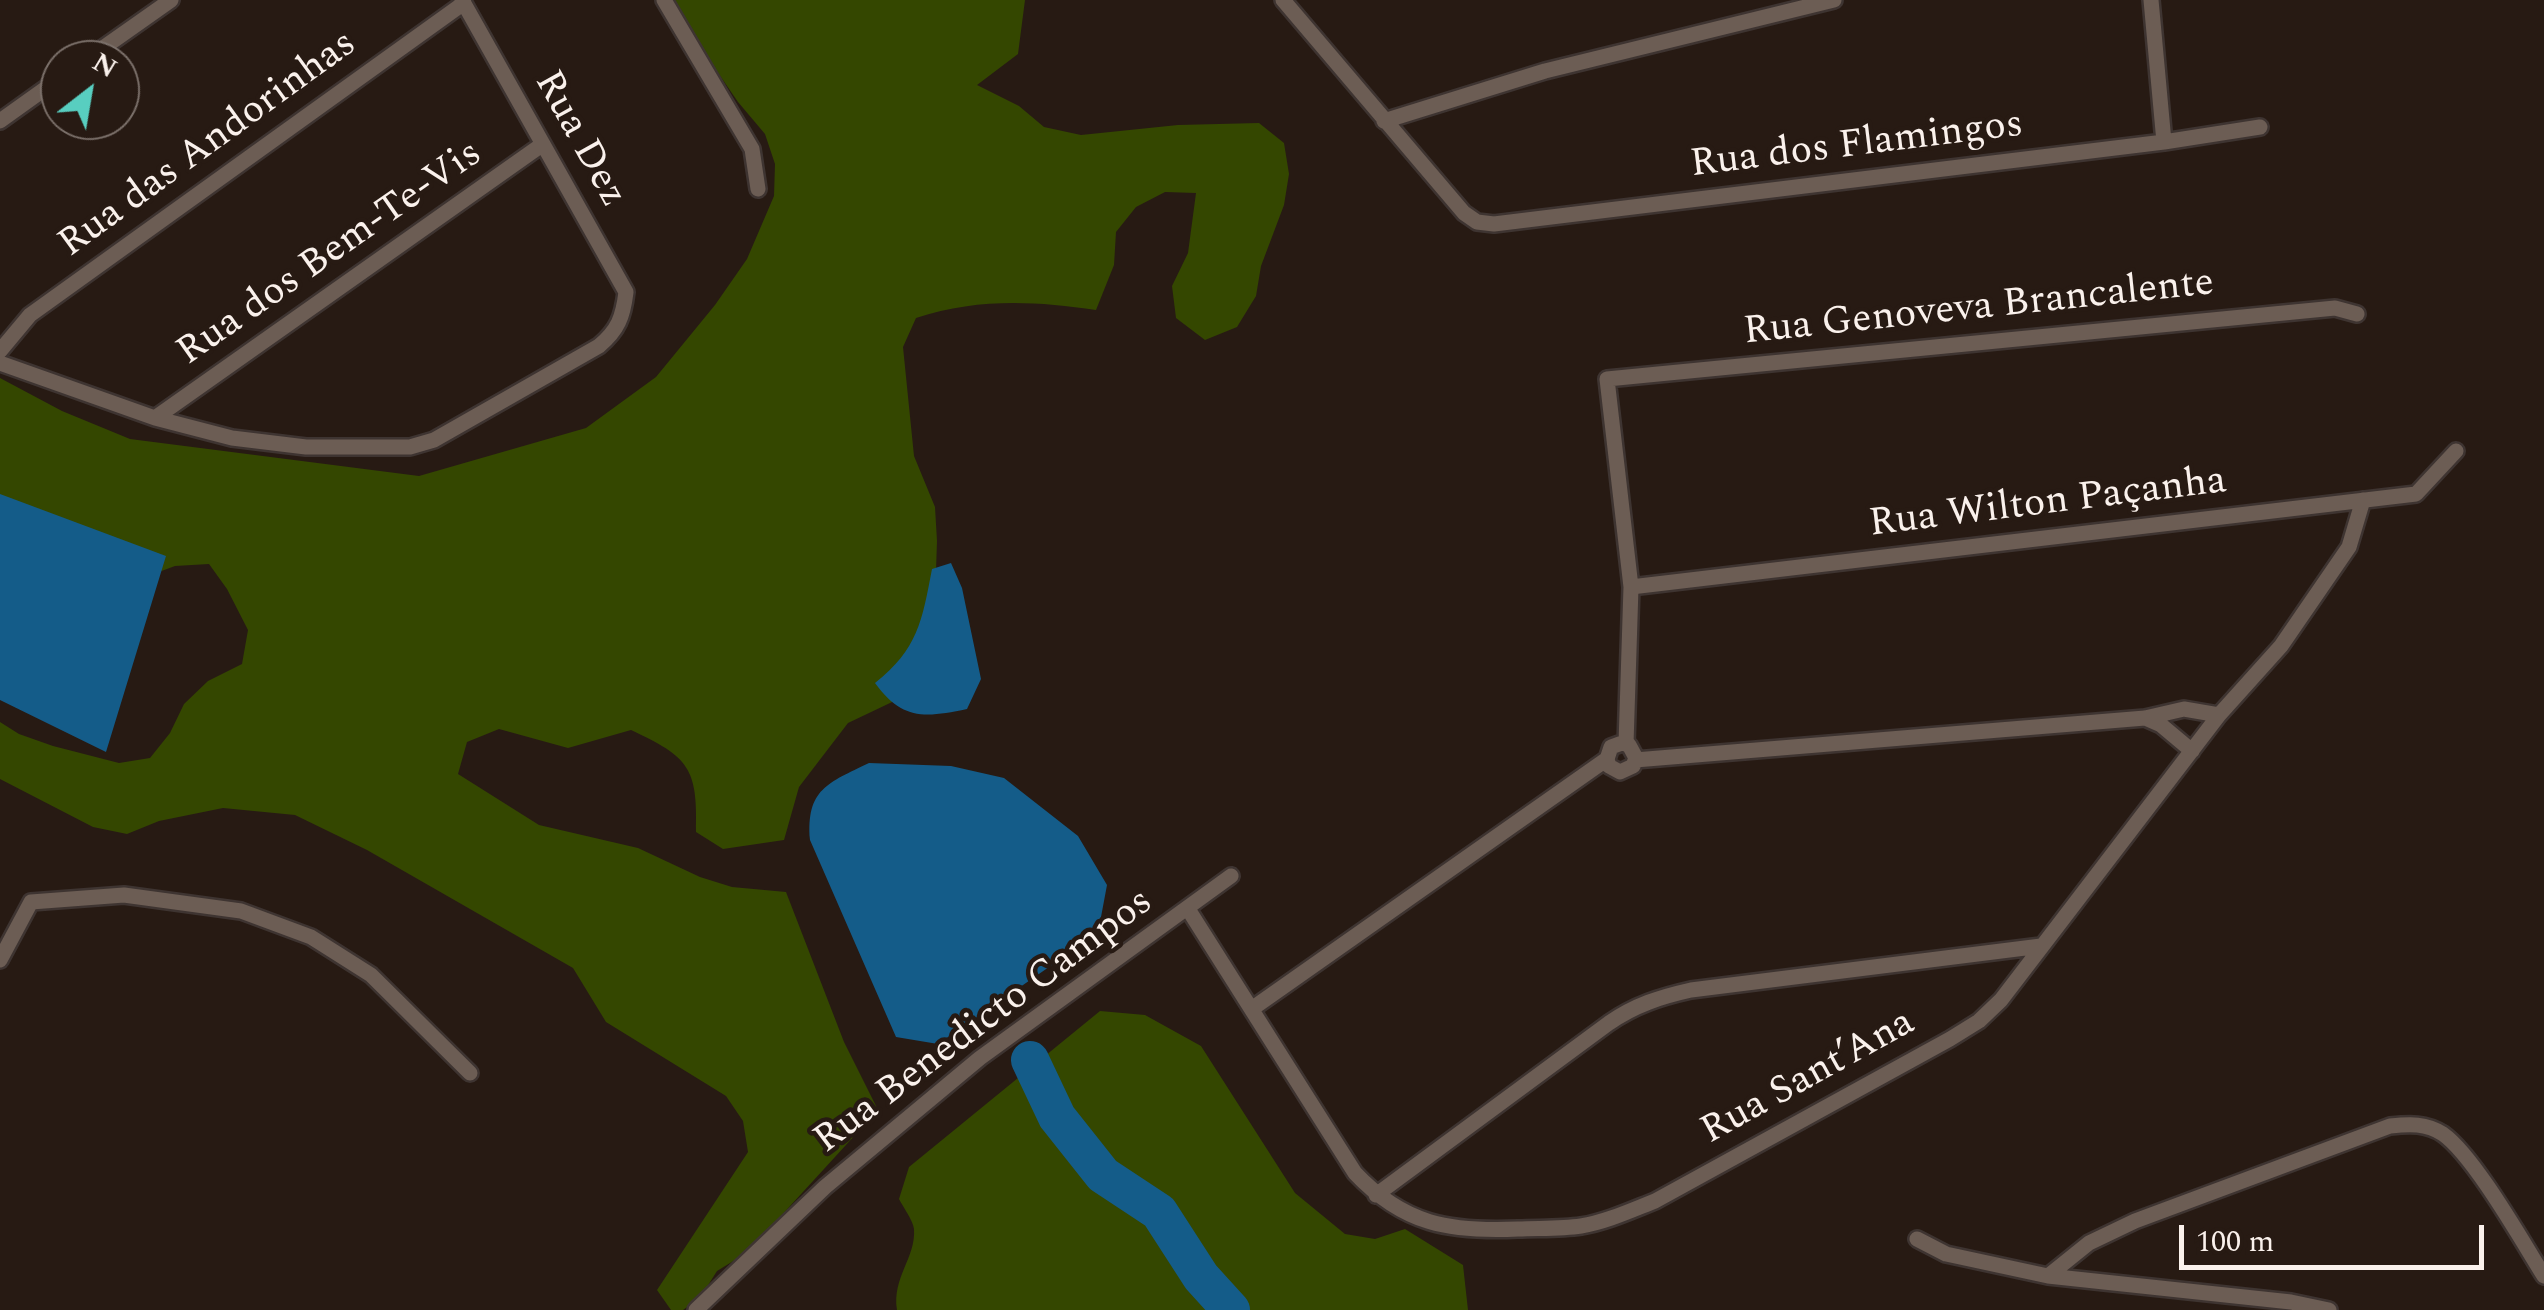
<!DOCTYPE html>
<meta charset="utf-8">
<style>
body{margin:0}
#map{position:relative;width:2544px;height:1310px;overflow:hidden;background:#271a13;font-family:Spectral,serif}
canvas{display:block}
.north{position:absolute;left:40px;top:40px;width:100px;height:100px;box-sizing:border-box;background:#271a13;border:2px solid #7b706a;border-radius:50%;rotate:31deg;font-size:28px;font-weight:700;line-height:40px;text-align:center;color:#faf1ec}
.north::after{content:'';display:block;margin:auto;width:35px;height:45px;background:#58cec0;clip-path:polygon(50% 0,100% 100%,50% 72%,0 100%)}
.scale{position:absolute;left:2179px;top:1225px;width:305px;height:45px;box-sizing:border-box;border:5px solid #faf1ec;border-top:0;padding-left:12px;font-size:30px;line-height:35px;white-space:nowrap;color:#faf1ec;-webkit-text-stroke:8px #271a13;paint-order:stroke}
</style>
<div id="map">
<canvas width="2544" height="1310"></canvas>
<div class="north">N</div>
<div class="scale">100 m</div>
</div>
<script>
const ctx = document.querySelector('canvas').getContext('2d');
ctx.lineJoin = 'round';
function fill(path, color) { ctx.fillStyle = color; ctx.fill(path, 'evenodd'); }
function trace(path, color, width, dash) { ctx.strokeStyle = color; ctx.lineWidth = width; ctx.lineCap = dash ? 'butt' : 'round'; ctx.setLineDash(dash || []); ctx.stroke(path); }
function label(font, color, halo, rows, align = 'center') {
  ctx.font = font + ' Spectral,serif'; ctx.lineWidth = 9; ctx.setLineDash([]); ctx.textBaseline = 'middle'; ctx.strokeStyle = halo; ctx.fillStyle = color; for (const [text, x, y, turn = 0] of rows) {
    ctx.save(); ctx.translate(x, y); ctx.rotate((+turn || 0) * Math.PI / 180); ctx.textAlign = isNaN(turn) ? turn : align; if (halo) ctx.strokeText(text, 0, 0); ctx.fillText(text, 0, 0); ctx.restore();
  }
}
const green = new Path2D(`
 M 668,0 L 1025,0 L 1018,54 L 977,85 L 1019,106 L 1044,127 L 1081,135 L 1178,125 L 1259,123 L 1284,143 L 1289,174 L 1284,205 L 1261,266 L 1256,296 L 1237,327 L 1205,340 L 1176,318 L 1172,286 L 1188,253 L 1196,193 L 1165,192 L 1136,207 L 1116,232 L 1114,265 L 1096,310 C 1034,301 977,298 916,318 L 903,347 L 914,456 L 935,507 L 937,541 L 934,630 L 909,694 L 848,723 L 799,787 L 784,840 L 723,849 L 696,832 C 698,768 689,757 631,730 L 568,748 L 499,729 L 467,742 L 458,774 L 539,825 L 638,848 L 700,877 L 732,887 L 786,892 L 844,1042 L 878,1110 L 748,1252 L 717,1271 L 700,1298 L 683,1310 L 671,1310 L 657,1290 L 748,1152 L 743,1121 L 726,1096 L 606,1022 L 573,968 L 367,850 L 295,815 L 223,808 L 159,821 L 127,834 L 93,827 L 0,779 L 0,722 L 19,734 L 53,746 L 119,763 L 150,758 L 170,733 L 184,704 L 208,681 L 242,664 L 248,630 L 227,589 L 209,564 L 175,566 L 132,582 L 0,571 L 0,378 L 62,411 L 130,439 L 419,476 L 586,428 L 656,377 L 715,305 L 747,259 L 774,196 L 775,164 L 765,134 L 738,102 Z
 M 1100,1011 L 1145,1015 L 1201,1046 L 1295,1193 L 1345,1234 L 1375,1239 L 1405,1229 L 1463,1265 L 1468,1310 L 897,1310 C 892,1277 916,1258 914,1229 C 913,1220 903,1207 899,1199 L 909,1167 Z`);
const water = new Path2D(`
 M 0,494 L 166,556 L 106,752 L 0,700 Z
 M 951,563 L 962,588 L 981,679 L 967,709 C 924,718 902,720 875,683 C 918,649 922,621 932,569 Z
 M 869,763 L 951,766 L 1004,778 L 1078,836 L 1107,885 L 1098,933 L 938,1044 L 896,1037 L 810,840 C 806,789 828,783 869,763 Z`);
const river = new Path2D(`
 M 1030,1060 L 1057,1117 L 1103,1175 L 1159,1212 L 1201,1277 L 1231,1310`);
const street = new Path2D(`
 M 664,0 L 752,149 L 758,189
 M 1283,0 L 1464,213 L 1477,222 L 1494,224 L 2164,142 L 2260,127
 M 2151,0 L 2164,142
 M 86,60 L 171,0
 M 0,121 L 60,78
 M 1384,121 L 1545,71 L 1834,0
 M 0,351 L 30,315 L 464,3
 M 0,363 L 155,418 L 232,438 L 306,447 L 410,447 L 434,440 L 599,346 C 618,330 623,317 626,292 L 462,0
 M 155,418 L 543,144
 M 1631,587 L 2416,494 L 2456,451
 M 2145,718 L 2161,725 L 2192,751
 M 1626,744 L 1631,587 L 1607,379 L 2335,308 L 2357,314
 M 1635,760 L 2145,718 L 2184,709 L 2219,715
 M 1188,909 L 1355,1173 C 1404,1225 1450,1232 1518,1229 C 1539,1228 1561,1229 1581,1226 C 1606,1222 1632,1210 1655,1201 L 1950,1039 L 1979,1021 L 2001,1000 L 2219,715 L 2281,646 L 2349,547 L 2363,500
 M 0,960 L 31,902 L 124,895 L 241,911 L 311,937 L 371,975 L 470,1073
 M 1253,1008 L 1607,759 L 1611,747 L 1622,743 L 1629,745 L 1636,758 L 1633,766 L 1620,772 L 1609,766 L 1607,759
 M 1376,1195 L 1609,1023 C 1635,1005 1660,997 1691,990 L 2041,946
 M 1917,1239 L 1946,1254 L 2048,1276 L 2291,1302 L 2329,1310
 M 2048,1276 L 2089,1243 L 2135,1221 L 2390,1126 C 2410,1124 2426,1123 2443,1134 C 2474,1156 2522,1241 2544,1276
 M 696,1310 L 825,1187 L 980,1058 L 1231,876`);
const streetNames = [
 ["Rua Dez",578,140,61],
 ["Rua das Andorinhas",209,146,-36],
 ["Rua dos Flamingos",1857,147,-7],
 ["Rua dos Bem-Te-Vis",331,255,-35],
 ["Rua Genoveva Brancalente",1979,310,-6],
 ["Rua Wilton Paçanha",2048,505,-7],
 ["Rua Benedicto Campos",985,1023,-37],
 ["Rua Sant’Ana",1809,1079,-29]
];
fill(green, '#344700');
fill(water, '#145c89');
trace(river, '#145c89', 38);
trace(street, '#3e3431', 20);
trace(street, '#6c5d54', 15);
label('40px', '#faf1ec', '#271a13', streetNames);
</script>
